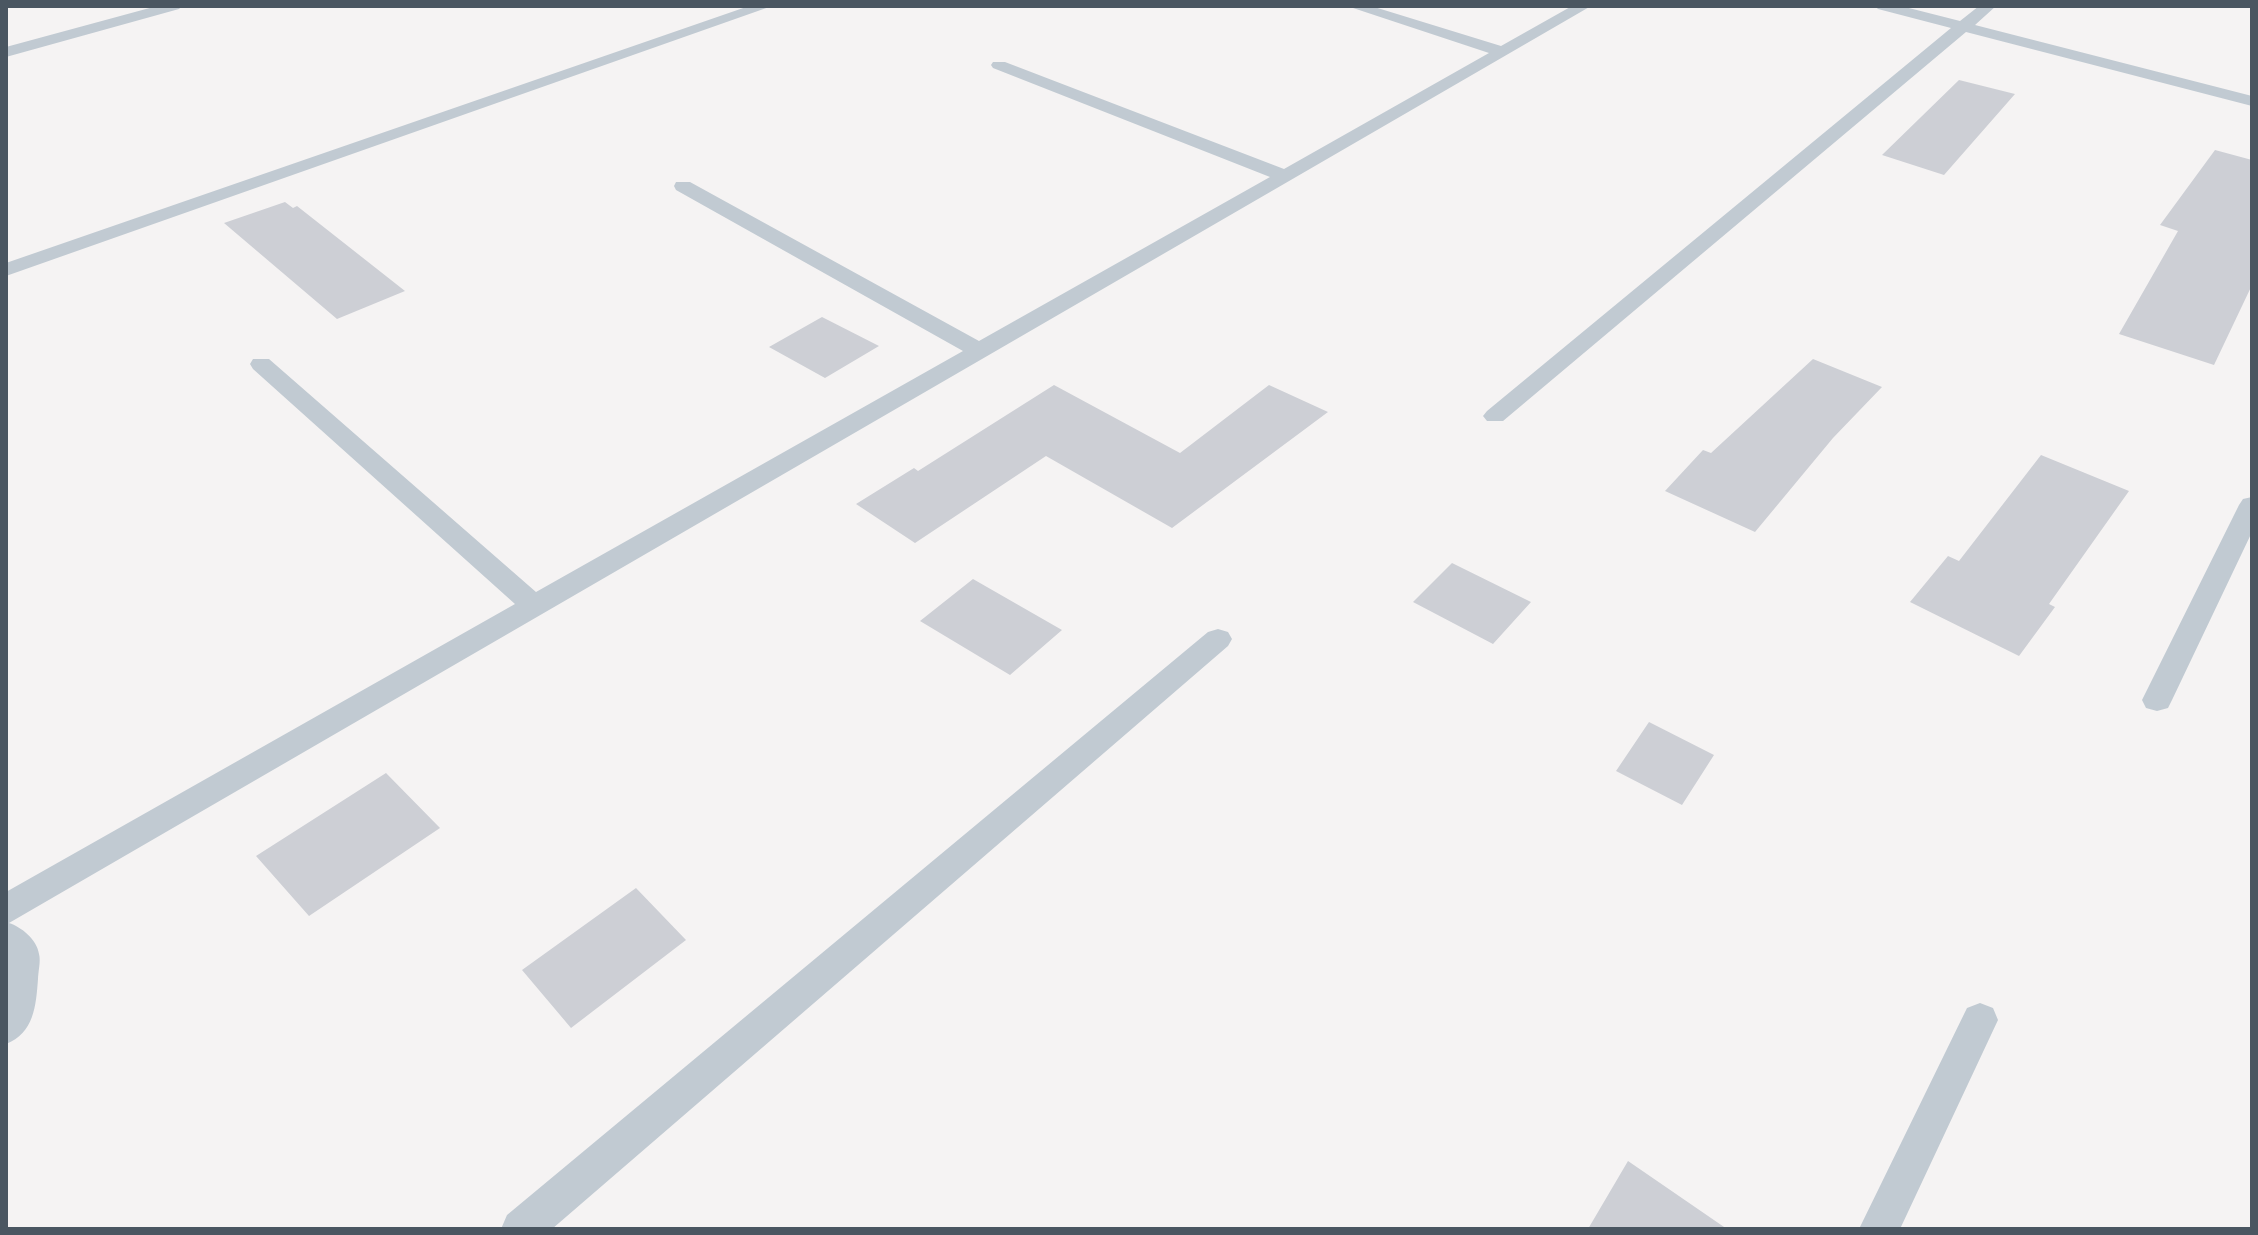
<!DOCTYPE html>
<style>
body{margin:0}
#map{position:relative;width:2258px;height:1235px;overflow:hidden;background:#f5f3f3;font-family:"Alegreya Sans",sans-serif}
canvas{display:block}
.frame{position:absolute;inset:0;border:8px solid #4a5661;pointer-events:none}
</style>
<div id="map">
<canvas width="2258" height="1235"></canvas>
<div class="frame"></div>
</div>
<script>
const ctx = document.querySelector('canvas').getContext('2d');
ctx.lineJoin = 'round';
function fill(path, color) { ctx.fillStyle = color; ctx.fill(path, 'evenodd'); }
const building = new Path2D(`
 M 1959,80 L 2015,94 L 1944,175 L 1882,155 Z
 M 2215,150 L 2252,160 L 2252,285 L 2214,365 L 2119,334 L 2178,231 L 2160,225 Z
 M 285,202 L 293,208 L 297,206 L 405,291 L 337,319 L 224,223 Z
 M 822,317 L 879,346 L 825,378 L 769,347 Z
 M 1813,359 L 1882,387 L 1833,438 L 1755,532 L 1665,491 L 1703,450 L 1711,453 Z
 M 1054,385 L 1180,453 L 1269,385 L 1328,412 L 1172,528 L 1046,456 L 915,543 L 856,504 L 914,468 L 918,471 Z
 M 2041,455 L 2129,491 L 2049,604 L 2055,607 L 2019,656 L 1910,602 L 1948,556 L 1959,561 Z
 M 1452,563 L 1531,602 L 1493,644 L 1413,602 Z
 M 973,579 L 1062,630 L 1010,675 L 920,621 Z
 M 1649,722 L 1714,755 L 1682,805 L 1616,771 Z
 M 386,773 L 440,828 L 309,916 L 256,856 Z
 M 636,888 L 686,940 L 571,1028 L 522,970 Z
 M 1628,1161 L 1727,1229 L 1588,1229 Z`);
const lane = new Path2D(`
 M 157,6 L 182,6 L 179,9 L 6,57 L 6,47 Z
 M 749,6 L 772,6 L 6,276 L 6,263 Z
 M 1347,6 L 1371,6 L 1501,46 L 1572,6 L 1591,6 L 9,923 C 21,927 37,939 39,954 C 41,961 38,972 38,979 C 36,1006 34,1033 6,1044 L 6,892 L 515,604 L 253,369 L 250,364 L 253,359 L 269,359 L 536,592 L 963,351 L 676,190 L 674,186 L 676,182 L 690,182 L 979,341 L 1270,177 L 993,68 L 991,65 L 993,62 L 1005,62 L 1284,169 L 1489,53 Z
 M 1875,6 L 1901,6 L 1960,21 L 1979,6 L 1996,6 L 1975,25 L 2252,96 L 2252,106 L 1966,32 L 1503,421 L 1487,421 L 1483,416 L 1487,411 L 1951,28 L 1878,9 Z
 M 2252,497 L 2252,532 L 2172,700 L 2168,708 L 2157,711 L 2146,708 L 2142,700 L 2239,505 L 2243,499 Z
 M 1218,629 L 1228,632 L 1232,639 L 1228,646 L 552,1229 L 501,1229 L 507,1215 L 1208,632 Z
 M 1980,1003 L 1993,1008 L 1998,1020 L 1900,1229 L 1859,1229 L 1967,1008 Z`);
fill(building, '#cdcfd5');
fill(lane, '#c1cad2');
</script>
